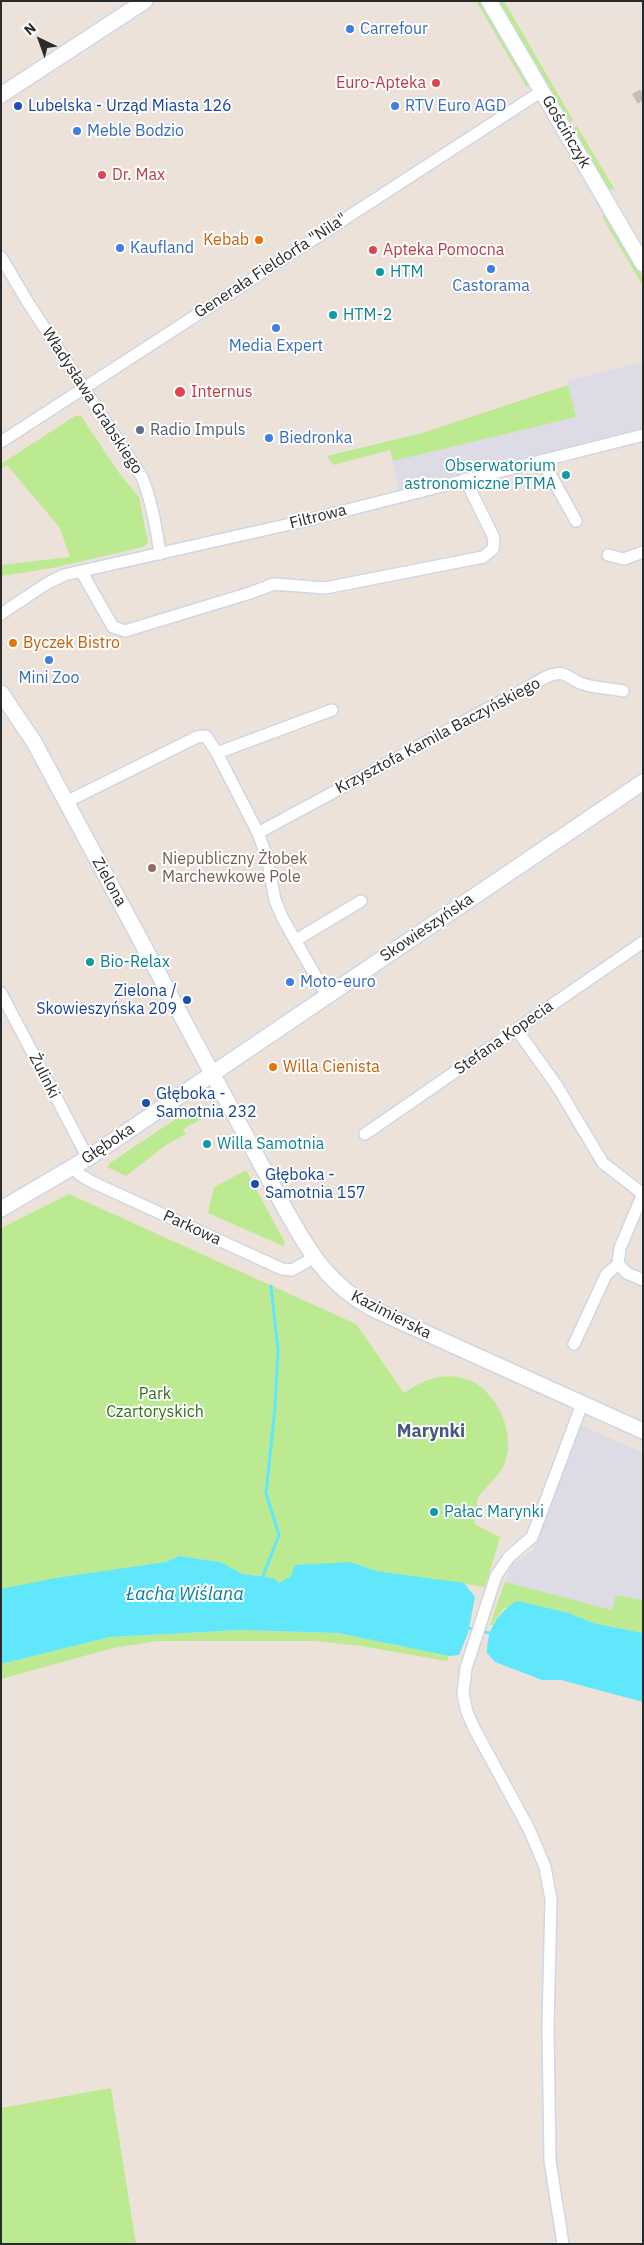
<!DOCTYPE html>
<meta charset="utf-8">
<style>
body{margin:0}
#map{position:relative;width:644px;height:2245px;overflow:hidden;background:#ede2da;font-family:"IBM Plex Sans",sans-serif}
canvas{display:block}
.frame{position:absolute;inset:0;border:2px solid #2a2a2a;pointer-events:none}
.north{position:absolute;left:15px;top:15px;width:50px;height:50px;-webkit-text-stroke:4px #fff;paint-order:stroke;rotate:318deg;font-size:14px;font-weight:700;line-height:20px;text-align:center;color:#2a2a2a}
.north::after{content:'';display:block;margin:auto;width:18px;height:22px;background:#2a2a2a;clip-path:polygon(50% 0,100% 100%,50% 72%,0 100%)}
</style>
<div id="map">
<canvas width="644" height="2245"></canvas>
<div class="frame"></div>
<div class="north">N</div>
</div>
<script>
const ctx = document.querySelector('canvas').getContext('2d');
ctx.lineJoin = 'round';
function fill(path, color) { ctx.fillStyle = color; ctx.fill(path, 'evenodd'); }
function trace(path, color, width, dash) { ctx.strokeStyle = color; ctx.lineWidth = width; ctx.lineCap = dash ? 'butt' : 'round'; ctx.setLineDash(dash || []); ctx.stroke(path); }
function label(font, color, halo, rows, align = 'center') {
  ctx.font = font + ' "IBM Plex Sans",sans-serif'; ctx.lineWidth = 4; ctx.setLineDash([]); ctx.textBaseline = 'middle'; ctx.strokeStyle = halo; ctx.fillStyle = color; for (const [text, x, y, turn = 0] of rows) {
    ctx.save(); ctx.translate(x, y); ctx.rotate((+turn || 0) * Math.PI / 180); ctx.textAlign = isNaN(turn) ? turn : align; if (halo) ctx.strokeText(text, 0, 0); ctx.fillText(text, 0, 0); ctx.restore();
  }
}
const industrial = new Path2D(`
 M 643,362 L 643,430 L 398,490 L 393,461 L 576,417 L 567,381 Z
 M 579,1424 L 643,1453 L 643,1600 L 616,1595 L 612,1611 L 505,1582 L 511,1565 L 533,1551 Z`);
const green = new Path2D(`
 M 480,1 L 482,1 L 528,80 L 527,88 L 477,3 Z
 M 498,1 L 504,1 L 573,120 L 569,123 Z
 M 577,126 L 615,190 L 607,188 L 603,183 L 573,129 Z
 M 601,215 L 608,217 C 619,235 643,266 643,286 Z
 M 568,385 L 576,417 L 393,461 L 390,450 L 333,465 L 327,456 L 422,433 Z
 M 75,416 L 81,416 L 119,473 L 139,497 L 148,543 L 143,547 L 52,568 L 1,576 L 1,565 L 70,557 L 60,528 L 7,465 L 1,469 L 1,464 Z
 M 195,1106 L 215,1112 L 183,1129 L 186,1134 L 166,1145 L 126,1176 L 107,1167 L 110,1163 Z
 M 246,1170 L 285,1243 L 283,1246 L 208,1213 L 214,1187 Z
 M 69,1194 L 356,1324 L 404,1393 C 424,1379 445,1371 469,1380 C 498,1392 517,1435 504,1465 C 499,1477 481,1491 478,1498 C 476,1506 476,1516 474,1524 L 500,1537 L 485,1587 L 376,1571 L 351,1562 L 291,1576 L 279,1583 L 273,1578 L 243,1574 L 219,1562 L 179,1556 L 166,1562 L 1,1596 L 1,1228 Z
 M 505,1582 L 612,1610 L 616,1595 L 643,1600 L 643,1633 L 593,1623 L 569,1613 L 504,1608 L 492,1625 L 490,1625 Z
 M 241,1630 L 338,1633 L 449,1656 L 447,1661 L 361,1646 L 315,1641 L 157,1641 L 113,1648 L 1,1679 L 1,1664 L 110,1637 Z
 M 111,2088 L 136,2244 L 1,2244 L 1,2108 Z`);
const water = new Path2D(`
 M 179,1556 L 220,1562 L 243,1574 L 273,1578 L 279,1583 L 291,1576 L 295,1565 L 351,1562 L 376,1571 L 464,1583 L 475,1597 L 468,1633 L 459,1655 L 449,1656 L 338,1633 L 241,1630 L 110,1637 L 1,1664 L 1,1589 L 56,1578 L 166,1562 Z
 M 517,1601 L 569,1613 L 593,1623 L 643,1633 L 643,1702 L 561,1680 L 542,1680 L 495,1662 L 487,1653 C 487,1630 497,1613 517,1601 Z`);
const stream = new Path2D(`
 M 263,1576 L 279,1535 L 266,1493 L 275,1408 L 278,1351 L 271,1286
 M 465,1627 L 493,1634`);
const streetTunnel = new Path2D(`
 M 635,99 L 643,94`);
const street = new Path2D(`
 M 1,257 L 27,301 L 142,477 C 152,502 156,527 160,554
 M 1,442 L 542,91
 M 542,460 L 576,521
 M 608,555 L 624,559 L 643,552
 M 81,571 L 113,627 L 125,631 L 250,593 L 274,584 L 325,588 L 483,557 L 493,549 L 494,538 L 465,479
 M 1,614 L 46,584 L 64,575 L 308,520 L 643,435
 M 217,753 L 332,710
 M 66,802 L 197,737 L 206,736 L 217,753 L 258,833 L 267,857 L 275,900 L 283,919 L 327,996
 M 258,833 L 548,676 C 566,670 565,676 580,683 C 592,688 610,688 623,691
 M 296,940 L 361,901
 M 1,993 L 88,1158
 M 517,1030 L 557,1086 L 603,1163 L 643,1194
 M 365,1134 L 643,942
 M 73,1167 L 79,1174 L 92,1182 L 282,1269 L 292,1270 L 313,1258
 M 618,1264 L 627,1273 L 643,1280
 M 574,1344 L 606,1275 L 618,1264 L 620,1248 L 643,1194
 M 563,2244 L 550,2161 L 548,2027 L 551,1899 L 545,1867 L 529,1829 L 474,1728 L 467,1712 L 463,1694 L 466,1668 L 496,1576 L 509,1557 L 532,1537 L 582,1404`);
const secondary = new Path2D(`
 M 489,1 L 643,264
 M 1,95 L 145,1
 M 1,693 L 34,742 L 284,1207 C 309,1252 328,1285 375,1310 L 643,1431
 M 1,1209 L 88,1158 L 643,782`);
const markers = [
 [350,29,5,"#3f7fe0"],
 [436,83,5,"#e0444e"],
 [18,106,5,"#1a4fb4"],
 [395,106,5,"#3f7fe0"],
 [77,131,5,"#3f7fe0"],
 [102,175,5,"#e0444e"],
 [259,240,5,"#e8710a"],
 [120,248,5,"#3f7fe0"],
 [373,250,5,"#e0444e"],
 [491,269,5,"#3f7fe0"],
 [380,272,5,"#0f9aa8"],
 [333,315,5,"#0f9aa8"],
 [276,328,5,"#3f7fe0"],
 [180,392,6,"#e0444e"],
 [140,430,5,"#5c6f8a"],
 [269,438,5,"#3f7fe0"],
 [566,475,5,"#0f9aa8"],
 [13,643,5,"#e8710a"],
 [49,660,5,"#3f7fe0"],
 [152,868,5,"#8d6e63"],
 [90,962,5,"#0f9aa8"],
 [290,982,5,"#3f7fe0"],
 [187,1000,5,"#1a4fb4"],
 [273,1067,5,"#e8710a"],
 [146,1103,5,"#1a4fb4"],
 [207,1144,5,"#0f9aa8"],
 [255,1184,5,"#1a4fb4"],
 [434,1512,5,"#0f9aa8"]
];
const shopNames = [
 ["Carrefour",360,29],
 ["RTV Euro AGD",405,106],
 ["Meble Bodzio",87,131],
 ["Kaufland",130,248],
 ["Castorama",491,286,"center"],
 ["Media Expert",276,346,"center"],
 ["Biedronka",279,438],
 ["Mini Zoo",49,678,"center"],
 ["Moto-euro",300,982]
];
const healthNames = [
 ["Euro-Apteka",426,83,"right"],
 ["Dr. Max",112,175],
 ["Apteka Pomocna",383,250],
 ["Internus",191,392]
];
const transitNames = [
 ["Lubelska - Urząd Miasta 126",28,106],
 ["Zielona /",177,991,"right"],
 ["Skowieszyńska 209",177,1009,"right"],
 ["Głęboka -",156,1094],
 ["Samotnia 232",156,1112],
 ["Głęboka -",265,1175],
 ["Samotnia 157",265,1193]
];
const streetNames = [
 ["Gościńczyk",566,132,60],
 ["Generała Fieldorfa \"Nila\"",271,266,-33],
 ["Władysława Grabskiego",92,401,57],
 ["Filtrowa",318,517,-14],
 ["Krzysztofa Kamila Baczyńskiego",438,736,-28],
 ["Zielona",109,882,61],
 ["Skowieszyńska",427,928,-34],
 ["Stefana Kopecia",504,1038,-35],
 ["Żulinki",44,1076,63],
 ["Głęboka",108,1144,-34],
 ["Parkowa",192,1228,25],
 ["Kazimierska",391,1315,27]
];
const foodNames = [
 ["Kebab",249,240,"right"],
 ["Byczek Bistro",23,643],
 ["Willa Cienista",283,1067]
];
const cultureNames = [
 ["HTM",390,272],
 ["HTM-2",343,315],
 ["Obserwatorium",556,466,"right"],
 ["astronomiczne PTMA",556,484,"right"],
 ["Bio-Relax",100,962],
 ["Willa Samotnia",217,1144],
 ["Pałac Marynki",444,1512]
];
const serviceNames = [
 ["Radio Impuls",150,430]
];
const educationNames = [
 ["Niepubliczny Żłobek",162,859],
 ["Marchewkowe Pole",162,877]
];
const parkNames = [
 ["Park",155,1394],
 ["Czartoryskich",155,1412]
];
const neighbourhoodNames = [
 ["Marynki",431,1432]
];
const waterNames = [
 ["Łacha Wiślana",185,1595]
];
fill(industrial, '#dddbe5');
fill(green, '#bbea90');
fill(water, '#61e7fb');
trace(stream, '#61e7fb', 3);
trace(streetTunnel, '#c6bdb7', 11, [11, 5.5]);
trace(street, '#cfd6e4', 14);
trace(secondary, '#cfd6e4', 18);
trace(street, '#fff', 11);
trace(secondary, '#fff', 15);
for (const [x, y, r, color] of markers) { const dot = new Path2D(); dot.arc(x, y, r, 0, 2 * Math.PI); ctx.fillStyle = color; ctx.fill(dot); trace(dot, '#fff', 2); }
label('16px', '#366cbe', '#fff', shopNames, 'left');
label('16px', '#be3a42', '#fff', healthNames, 'left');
label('16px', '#164399', '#fff', transitNames, 'left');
label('16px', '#2a2a2a', '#fff', streetNames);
label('16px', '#c56008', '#fff', foodNames, 'left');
label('16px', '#0d838f', '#fff', cultureNames, 'left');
label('16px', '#4e5e75', '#fff', serviceNames, 'left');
label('16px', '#785e54', '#fff', educationNames, 'left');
label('16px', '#326e12', '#fff', parkNames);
label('bold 18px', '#45577f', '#fff', neighbourhoodNames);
label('italic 18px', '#017ea0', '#fff', waterNames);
</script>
